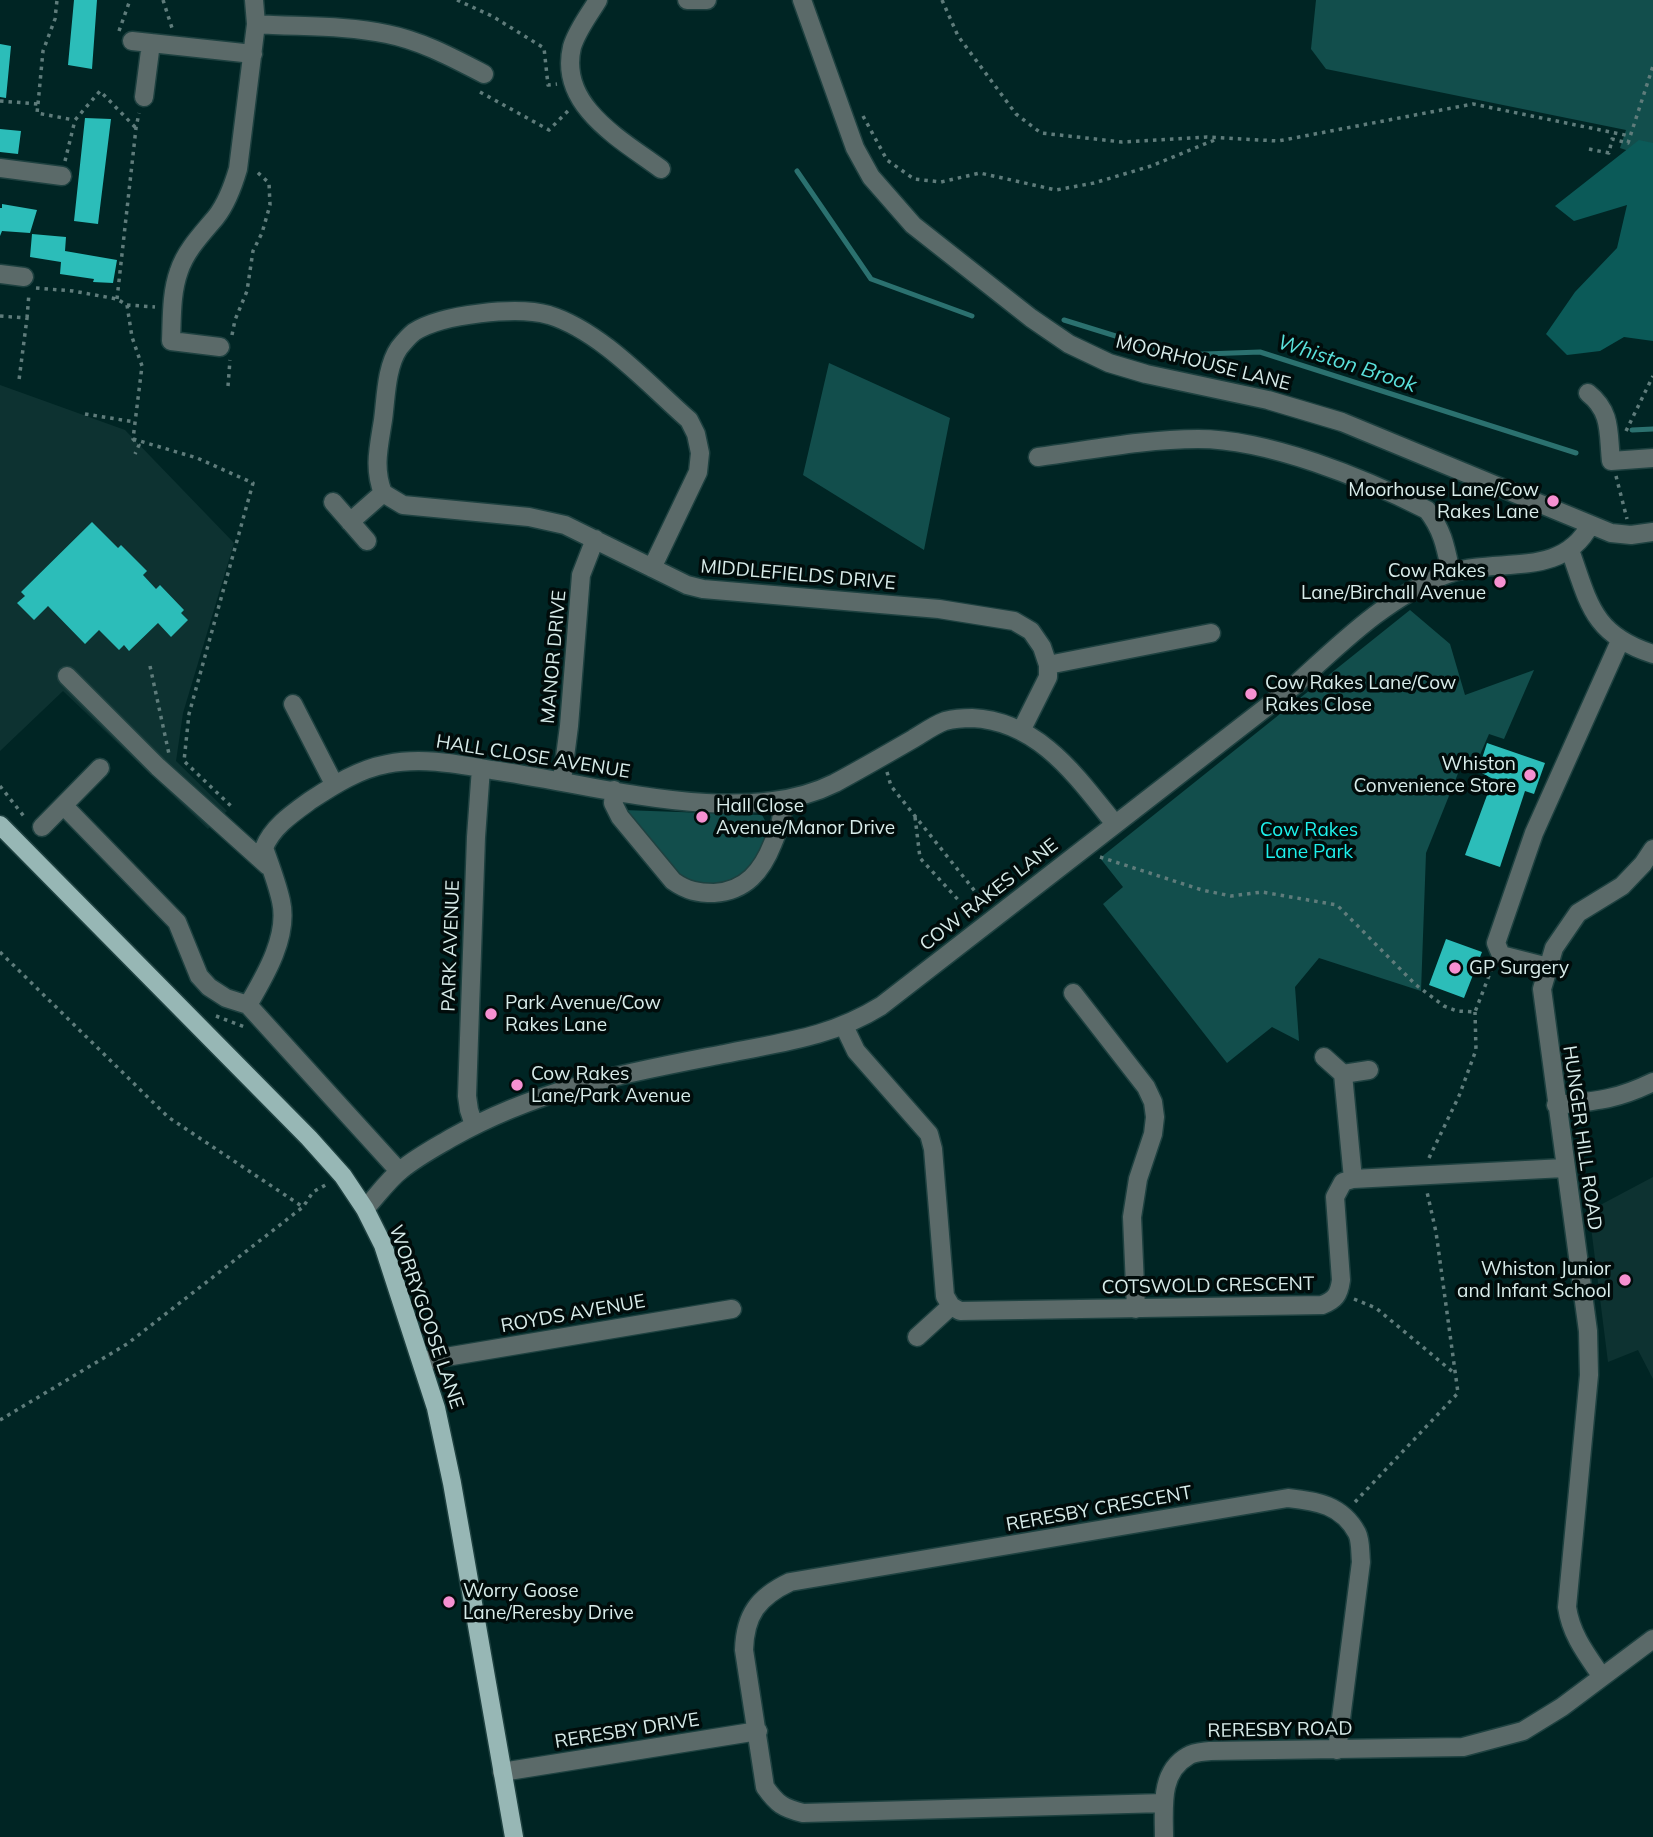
<!DOCTYPE html>
<style>
body{margin:0}
canvas{display:block;background:#002524}
</style>
<canvas width="1653" height="1837"></canvas>
<script>
const ctx = document.querySelector('canvas').getContext('2d');
ctx.lineJoin = 'round';
function fill(path, color) { ctx.fillStyle = color; ctx.fill(path, 'evenodd'); }
function trace(path, color, width, dash) { ctx.strokeStyle = color; ctx.lineWidth = width; ctx.lineCap = dash ? 'butt' : 'round'; ctx.setLineDash(dash || []); ctx.stroke(path); }
function label(font, color, halo, rows, align = 'center') {
  ctx.font = font + ' Mulish,sans-serif'; ctx.lineWidth = 7; ctx.setLineDash([]); ctx.textBaseline = 'middle'; ctx.strokeStyle = halo; ctx.fillStyle = color; for (const [text, x, y, turn = 0] of rows) {
    ctx.save(); ctx.translate(x, y); ctx.rotate((+turn || 0) * Math.PI / 180); ctx.textAlign = isNaN(turn) ? turn : align; if (halo) ctx.strokeText(text, 0, 0); ctx.fillText(text, 0, 0); ctx.restore();
  }
}
const built = new Path2D(`
 M 0,385 L 125,430 L 234,543 L 183,713 L 176,761 L 227,811 L 208,829 L 63,691 L 0,751 Z
 M 1653,1177 L 1653,1379 L 1638,1350 L 1608,1362 L 1589,1211 Z`);
const green = new Path2D(`
 M 1316,0 L 1653,0 L 1653,159 L 1620,148 L 1626,130 L 1326,69 L 1311,49 Z
 M 829,363 L 950,418 L 924,550 L 803,475 Z
 M 1410,610 L 1450,644 L 1465,695 L 1534,670 L 1504,739 L 1489,734 L 1473,771 L 1461,766 L 1426,853 L 1421,991 L 1319,958 L 1295,987 L 1299,1041 L 1272,1027 L 1227,1063 L 1103,904 L 1123,887 L 1100,858 Z
 M 623,810 L 762,815 L 768,826 L 759,854 L 751,869 L 730,885 L 697,886 L 680,877 Z`);
const forest = new Path2D(`
 M 1639,140 L 1653,143 L 1653,341 L 1624,337 L 1600,351 L 1567,355 L 1546,334 L 1575,292 L 1617,248 L 1627,205 L 1574,221 L 1555,206 Z`);
const stream = new Path2D(`
 M 797,171 L 871,279 L 972,316
 M 1064,320 L 1177,355 L 1260,352 L 1576,453
 M 1632,430 L 1653,429`);
const building = new Path2D(`
 M 74,0 L 97,0 L 92,69 L 68,65 Z
 M 0,44 L 11,46 L 6,98 L 0,97 Z
 M 85,118 L 111,119 L 98,224 L 74,221 Z
 M 0,129 L 21,131 L 18,154 L 0,152 Z
 M 2,204 L 37,210 L 30,233 L 2,231 L 0,236 L 0,208 L 2,208 Z
 M 32,234 L 66,237 L 65,251 L 117,260 L 113,283 L 93,282 L 94,279 L 60,274 L 61,262 L 30,257 Z
 M 92,522 L 118,548 L 121,545 L 147,571 L 143,575 L 156,589 L 160,585 L 184,610 L 181,613 L 188,620 L 171,637 L 158,623 L 129,651 L 124,645 L 119,650 L 99,630 L 85,644 L 48,606 L 34,620 L 17,603 L 25,596 L 21,592 Z
 M 1487,743 L 1545,763 L 1534,794 L 1525,791 L 1500,867 L 1465,855 L 1493,779 L 1478,771 Z
 M 1446,939 L 1482,952 L 1464,998 L 1429,985 Z`);
const path = new Path2D(`
 M 163,0 L 172,28
 M 457,0 L 492,16 L 544,48 L 548,85 L 557,84
 M 942,0 L 958,36 L 1016,114 L 1041,133 L 1122,142 L 1207,137 L 1278,141 L 1473,104 L 1630,136
 M 119,31 L 130,0
 M 480,92 L 549,130 L 569,110
 M 0,101 L 38,104 L 37,113 L 74,120
 M 38,104 L 43,51 L 55,19 L 57,0
 M 863,116 L 887,160 L 914,179 L 941,182 L 980,173 L 1056,190 L 1094,183 L 1151,166 L 1217,139
 M 1589,149 L 1609,153 L 1612,139 L 1628,143 L 1653,66
 M 65,161 L 75,120 L 100,91 L 136,128
 M 36,288 L 73,291 L 117,299 L 127,305 L 155,307
 M 117,299 L 136,128 L 139,113
 M 127,305 L 132,337 L 142,366 L 133,439 L 139,445 L 135,454
 M 0,316 L 27,318 L 19,380
 M 27,318 L 29,293
 M 232,335 L 235,320 L 247,291 L 253,251 L 262,233 L 270,205 L 269,183 L 255,170
 M 228,386 L 230,360
 M 85,414 L 135,422
 M 1626,431 L 1653,376
 M 133,439 L 197,458 L 253,483 L 189,714 L 184,761 L 232,807
 M 1616,476 L 1627,519
 M 150,666 L 169,754
 M 887,772 L 891,786 L 978,895 L 991,900
 M 0,786 L 26,819
 M 915,817 L 920,858 L 972,915
 M 1100,857 L 1202,890 L 1231,896 L 1262,892 L 1337,905 L 1416,985 L 1444,1006 L 1457,1011 L 1475,1012 L 1492,968
 M 0,952 L 168,1117 L 303,1207
 M 216,1016 L 245,1027
 M 1429,1158 L 1459,1096 L 1476,1050 L 1475,1012
 M 1354,1299 L 1376,1308 L 1454,1373
 M 0,1420 L 127,1344 L 303,1207 L 313,1192 L 329,1183
 M 1355,1502 L 1458,1393 L 1436,1232 L 1427,1192`);
const minor = new Path2D(`
 M 598,0 C 589,15 577,30 572,47 C 558,106 622,140 661,169
 M 687,0 L 707,0
 M 802,0 L 855,148 L 871,177 L 913,225 L 1031,318 L 1069,344 L 1109,363 L 1146,374 L 1268,400 L 1342,422 L 1611,533 L 1631,535 L 1653,532
 M 256,24 C 299,27 345,25 387,34 C 422,41 453,58 484,74
 M 132,41 L 253,54
 M 144,97 L 151,43
 M 0,168 L 62,176
 M 0,274 L 24,277
 M 220,347 L 171,341 C 172,318 171,293 179,271 C 186,250 202,234 216,217 C 227,203 233,186 238,169 L 256,24 L 254,0
 M 1588,393 C 1612,412 1608,433 1611,461 L 1653,458
 M 1038,457 C 1091,450 1145,439 1198,439 C 1268,439 1364,478 1427,510 C 1443,530 1446,549 1451,573
 M 383,493 C 373,468 379,446 383,420 C 386,398 386,367 399,348 C 403,343 409,336 414,332 C 442,314 517,306 549,315 C 601,331 649,385 689,420 L 696,434 L 700,453 L 698,472 L 652,568
 M 333,502 L 367,541
 M 350,522 L 383,493 L 403,505 L 529,517 L 565,525 L 687,585 L 703,589 L 939,609 L 1014,621 L 1031,631 L 1042,647 L 1048,665 L 1048,677 L 1021,731
 M 1570,550 C 1589,604 1593,635 1653,654
 M 1048,665 L 1211,633
 M 67,676 L 158,767 L 268,866
 M 293,704 L 334,784
 M 562,780 L 569,726 L 581,575 L 595,539
 M 614,790 L 613,803 L 620,817 L 673,881 C 687,891 698,893 714,893 C 746,891 762,871 773,843 C 779,828 784,817 782,801
 M 64,806 L 177,922 L 199,976 L 209,987 L 226,998 L 248,1005 L 399,1171
 M 42,827 L 100,768
 M 1548,967 L 1501,955 L 1496,943 L 1534,833 L 1620,641
 M 1073,993 L 1146,1087 L 1153,1102 L 1155,1117 L 1153,1134 L 1138,1179 L 1132,1217 L 1136,1309
 M 248,1005 C 265,976 289,936 281,901 C 277,883 270,865 264,848 C 272,827 293,813 311,800 C 334,785 359,769 387,764 C 422,757 457,764 492,770 C 562,780 635,799 706,803 C 749,805 795,803 835,783 C 861,769 887,754 913,739 C 923,733 934,725 945,721 C 953,719 964,718 972,718 C 1039,721 1077,777 1115,824
 M 844,1026 L 856,1051 L 929,1134 L 933,1149 L 945,1296 L 951,1306 L 960,1311 L 1322,1305 C 1335,1300 1339,1295 1341,1280 L 1335,1197 L 1343,1182 L 1353,1179 L 1564,1168
 M 1324,1057 L 1343,1074 L 1369,1070
 M 1343,1074 L 1353,1179
 M 1556,1105 C 1596,1101 1616,1100 1653,1082
 M 474,1125 L 469,1110 L 467,1096 L 476,837 L 481,768
 M 365,1209 C 377,1196 388,1180 401,1170 C 417,1157 434,1148 451,1138 C 539,1088 626,1073 724,1054 C 782,1042 829,1038 881,1006 L 1295,685 C 1341,643 1389,595 1450,573 C 1499,557 1562,579 1590,525
 M 917,1337 L 951,1306
 M 422,1361 L 732,1309
 M 1602,1677 C 1587,1655 1571,1635 1567,1607 L 1589,1375 L 1588,1331 L 1542,989 L 1554,948 L 1578,913 L 1622,886 L 1643,864 L 1653,849
 M 502,1772 L 758,1731
 M 1164,1803 L 803,1813 C 783,1808 777,1804 765,1787 L 744,1650 C 745,1615 758,1597 790,1582 L 1288,1498 C 1317,1501 1342,1505 1357,1533 C 1361,1541 1360,1553 1361,1562 L 1337,1750
 M 1164,1837 C 1164,1809 1159,1772 1188,1756 C 1194,1752 1203,1752 1210,1751 L 1463,1747 L 1523,1731 L 1562,1707 L 1653,1639`);
const major = new Path2D(`
 M 0,825 L 309,1138 L 343,1176 L 365,1209 L 383,1245 L 436,1408 L 452,1483 L 514,1837`);
const markers = [
 [1553,501,7,"#f690d1"],
 [1500,582,7,"#f690d1"],
 [1251,694,7,"#f690d1"],
 [1530,775,7,"#f690d1"],
 [702,817,7,"#f690d1"],
 [1455,968,7,"#f690d1"],
 [491,1014,7,"#f690d1"],
 [517,1085,7,"#f690d1"],
 [1625,1280,7,"#f690d1"],
 [449,1602,7,"#f690d1"]
];
const streetNames = [
 ["MOORHOUSE LANE",1203,363,14],
 ["MIDDLEFIELDS DRIVE",798,575,5],
 ["MANOR DRIVE",554,657,-85],
 ["HALL CLOSE AVENUE",533,757,9],
 ["COW RAKES LANE",989,895,-38],
 ["PARK AVENUE",451,946,-88],
 ["HUNGER HILL ROAD",1582,1138,82],
 ["COTSWOLD CRESCENT",1208,1286,-1],
 ["ROYDS AVENUE",573,1314,-10],
 ["WORRYGOOSE LANE",426,1317,71],
 ["RERESBY CRESCENT",1099,1509,-10],
 ["RERESBY ROAD",1280,1730,-1],
 ["RERESBY DRIVE",627,1731,-9]
];
const poiNames = [
 ["Moorhouse Lane/Cow",1539,490,"right"],
 ["Rakes Lane",1539,512,"right"],
 ["Cow Rakes",1486,571,"right"],
 ["Lane/Birchall Avenue",1486,593,"right"],
 ["Cow Rakes Lane/Cow",1265,683],
 ["Rakes Close",1265,705],
 ["Whiston",1516,764,"right"],
 ["Convenience Store",1516,786,"right"],
 ["Hall Close",716,806],
 ["Avenue/Manor Drive",716,828],
 ["GP Surgery",1469,968],
 ["Park Avenue/Cow",505,1003],
 ["Rakes Lane",505,1025],
 ["Cow Rakes",531,1074],
 ["Lane/Park Avenue",531,1096],
 ["Whiston Junior",1611,1269,"right"],
 ["and Infant School",1611,1291,"right"],
 ["Worry Goose",463,1591],
 ["Lane/Reresby Drive",463,1613]
];
const parkNames = [
 ["Cow Rakes",1309,830],
 ["Lane Park",1309,852]
];
const waterNames = [
 ["Whiston Brook",1347,364,18]
];
fill(built, '#0d3231');
fill(green, '#124e4c');
fill(forest, '#0b5a58');
trace(stream, '#2b716f', 5);
fill(building, '#2cbdb9');
trace(minor, '#1e4140', 21);
trace(major, '#1e4140', 21);
trace(path, '#5f7c7b', 3.5, [3.5, 5]);
trace(minor, '#5b6a69', 18);
trace(major, '#97b7b5', 18);
for (const [x, y, r, color] of markers) { const dot = new Path2D(); dot.arc(x, y, r, 0, 2 * Math.PI); ctx.fillStyle = color; ctx.fill(dot); trace(dot, '#010c0b', 2.5); }
label('19px', '#d8ecea', '#010c0b', streetNames);
label('19px', '#d8ecea', '#010c0b', poiNames, 'left');
label('19px', '#1ef1ec', '#010c0b', parkNames);
label('italic 21px', '#5ae1dc', '#010c0b', waterNames);
</script>
